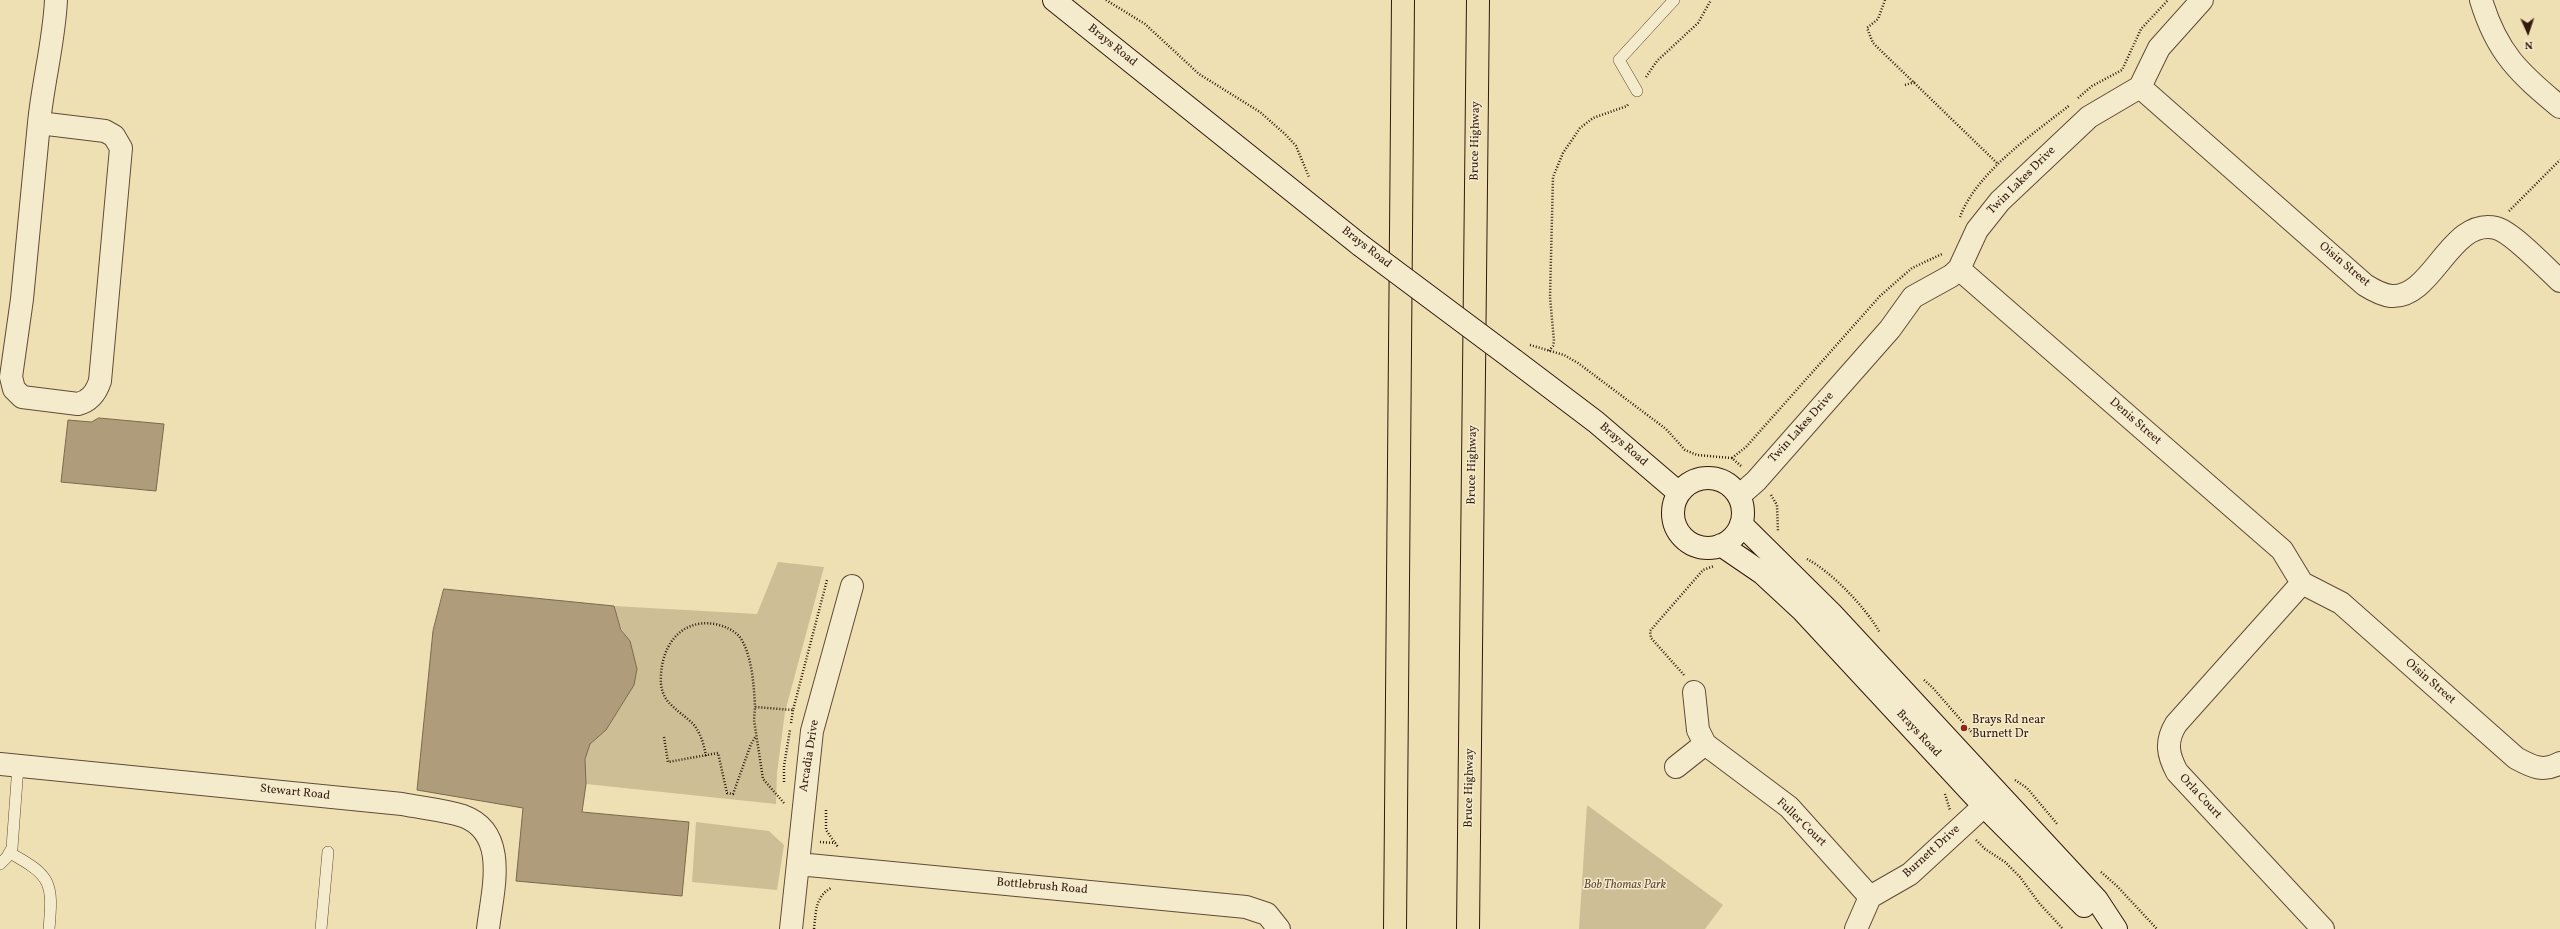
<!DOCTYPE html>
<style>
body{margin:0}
#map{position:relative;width:2560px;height:929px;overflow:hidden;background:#eee0b2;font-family:Vollkorn,serif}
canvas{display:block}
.north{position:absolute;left:2508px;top:12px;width:40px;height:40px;-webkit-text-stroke:3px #f4ebcd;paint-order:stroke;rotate:177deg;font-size:11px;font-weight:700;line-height:16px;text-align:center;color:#32190e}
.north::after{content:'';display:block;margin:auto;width:14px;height:18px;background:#32190e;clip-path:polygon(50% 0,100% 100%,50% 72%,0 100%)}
</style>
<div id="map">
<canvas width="2560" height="929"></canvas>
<div class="north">N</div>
</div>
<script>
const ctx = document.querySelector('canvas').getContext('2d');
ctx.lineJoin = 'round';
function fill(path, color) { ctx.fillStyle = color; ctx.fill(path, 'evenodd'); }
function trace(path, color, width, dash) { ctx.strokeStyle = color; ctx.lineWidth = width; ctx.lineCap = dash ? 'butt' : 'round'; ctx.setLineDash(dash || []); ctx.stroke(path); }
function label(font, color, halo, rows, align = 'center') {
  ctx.font = font + ' Vollkorn,serif'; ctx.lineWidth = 3; ctx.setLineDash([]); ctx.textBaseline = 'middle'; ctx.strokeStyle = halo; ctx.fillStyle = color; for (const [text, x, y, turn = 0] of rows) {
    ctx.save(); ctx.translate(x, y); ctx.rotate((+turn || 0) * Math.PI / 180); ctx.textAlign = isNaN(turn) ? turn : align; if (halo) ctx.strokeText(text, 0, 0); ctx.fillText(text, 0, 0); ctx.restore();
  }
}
const green = new Path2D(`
 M 778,562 L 824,567 L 785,712 L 777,773 L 776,804 L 586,784 L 584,760 L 590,744 L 606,730 L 634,685 L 637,669 L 630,641 L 622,630 L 614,606 L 757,614 Z
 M 1587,805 L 1723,905 L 1705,929 L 1579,929 Z
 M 696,822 L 769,831 L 784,845 L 777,890 L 692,882 Z`);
const water = new Path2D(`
 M 99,418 L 164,424 L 156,491 L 61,482 L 68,420 L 91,422 Z
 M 444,589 L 614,606 L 621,630 L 630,641 L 637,669 L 634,685 L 606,730 L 590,744 L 585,759 L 586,784 L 582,812 L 689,822 L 682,896 L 516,881 L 523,808 L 417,790 L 433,631 Z`);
const path = new Path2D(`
 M 1106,0 L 1145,24 L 1199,74 L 1260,112 L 1285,134 L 1296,146 L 1309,177
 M 1885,0 L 1878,19 L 1867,28 L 1873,43 L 1997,163
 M 1646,77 L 1657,61 L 1698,23 L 1711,0
 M 1905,85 L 1915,82
 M 2078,98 L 2092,86 L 2122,70 L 2141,29 L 2168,0
 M 2509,211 L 2560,160
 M 1960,217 C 1976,173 2034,133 2070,105
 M 1530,345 L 1564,355 L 1578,363 L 1666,429 L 1685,450 L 1697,455 L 1732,458 L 1741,466
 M 1549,351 L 1553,346 L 1554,341 L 1550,297 L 1553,177 L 1563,153 L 1580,128 L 1593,118 L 1627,106 L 1629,103
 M 1732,458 L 1746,447 L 1880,296 L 1912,268 L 1942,254
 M 1771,495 L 1777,505 L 1778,532
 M 1807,559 C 1832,572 1867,609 1880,633
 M 1684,675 L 1651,638 L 1650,631 L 1703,570 L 1714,566
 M 1924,680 L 1933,688 L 1974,735
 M 791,723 L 793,710
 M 664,737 L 668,762 L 718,753 L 727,793 L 733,794 L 751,744 L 756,736
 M 706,756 C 704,745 701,734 694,725 C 681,711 663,705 661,684 C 659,650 678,618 715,624 C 724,626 732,629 739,636 C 752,653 754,686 755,707
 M 2015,780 L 2027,788 L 2058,825
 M 784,782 L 784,766 L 790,730
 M 1945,794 L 1950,810
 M 784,803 L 763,779 L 754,720 L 755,707 L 793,710 L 827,580
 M 826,810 L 826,830 L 835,843
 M 1976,840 L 1985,849 L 2005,862 L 2020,877 L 2039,903 L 2063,929
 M 820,842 L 835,843 L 838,847
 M 2101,872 L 2117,886 L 2157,929
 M 814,929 C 816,912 815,897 831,888`);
const service = new Path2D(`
 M 1637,91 L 1619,60 L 1674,0
 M 10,853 C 52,876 53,883 49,929
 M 0,864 L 7,857 L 12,848 L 18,766
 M 321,929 L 328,852`);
const minor = new Path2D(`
 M 2481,0 C 2497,53 2519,73 2560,107
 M 2140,87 L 2365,285 C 2373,290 2382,295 2391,296 C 2433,299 2450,217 2496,228 C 2512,232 2547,269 2560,281
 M 39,123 L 105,131 L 114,136 L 121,148 L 100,381 C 96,393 90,401 78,404 L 22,397 L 14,389 L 11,377 L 22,299 L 39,123 C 43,82 54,42 56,0
 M 1959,269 L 2282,550 L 2302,583 L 2341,603 L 2516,758 C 2531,766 2543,773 2560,763
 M 1739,496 L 1756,481 L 1890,329 L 1913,297 L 1951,276 L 1959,269 L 1977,230 L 2000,201 L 2089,117 L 2140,87 L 2159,48 L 2202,0
 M 2302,583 L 2176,724 C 2165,742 2168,755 2177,772 L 2323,929
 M 1694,692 L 1698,730 L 1705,744 L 1789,807 L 1870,897
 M 0,764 L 402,804 C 422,808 444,810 463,816 C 510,833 492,892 488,929
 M 1676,767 L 1705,744
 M 798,864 L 1246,907 L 1267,914 L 1279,929
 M 791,929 L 812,731 L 852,586
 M 1856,929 L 1870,897 L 1910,874 L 1997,794`);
const secondary = new Path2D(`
 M 1054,0 L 1360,245
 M 1514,360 L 1596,422 L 1679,493
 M1673 513a35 35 0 1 1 70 0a35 35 0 1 1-70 0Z
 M 1741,524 L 1831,613 L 2097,900 L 2116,929
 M 1721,545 L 1762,573 L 1803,611 L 1984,806 L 2084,906`);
const motorway = new Path2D(`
 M 1395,929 L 1403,0
 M 1468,929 L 1478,0`);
const secondaryBridge = new Path2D(`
 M 1360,245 L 1514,360`);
const markers = [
 [1964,728,4,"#8f2418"]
];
const streetNames = [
 ["Brays Road",1112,46,39],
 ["Bruce Highway",1476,141,-89],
 ["Twin Lakes Drive",2022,181,-45],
 ["Brays Road",1366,248,38],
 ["Oisin Street",2344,265,40],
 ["Denis Street",2135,422,41],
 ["Twin Lakes Drive",1802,428,-48],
 ["Brays Road",1623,445,41],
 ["Bruce Highway",1473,465,-89],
 ["Oisin Street",2430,682,41],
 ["Brays Road",1918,734,47],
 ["Arcadia Drive",810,756,-81],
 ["Bruce Highway",1470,788,-89],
 ["Stewart Road",295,793,6],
 ["Orla Court",2200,797,47],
 ["Fuller Court",1801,823,44],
 ["Burnett Drive",1932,852,-42],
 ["Bottlebrush Road",1042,887,5]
];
const poiNames = [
 ["Brays Rd near",1972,721],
 ["Burnett Dr",1972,735]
];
const parkNames = [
 ["Bob Thomas Park",1625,886]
];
fill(green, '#cebe96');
fill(water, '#ae9c7a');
trace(water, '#7c684f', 1);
trace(service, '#614b37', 12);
trace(minor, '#614b37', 24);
trace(secondary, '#32190e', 24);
trace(motorway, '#32190e', 24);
trace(path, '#32190e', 2.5, [1, 2]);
trace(service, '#f4ebcd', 11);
trace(minor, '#f4ebcd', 22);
trace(secondary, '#f4ebcd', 22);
trace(motorway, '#eee0b2', 22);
trace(secondaryBridge, '#32190e', 24, []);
trace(secondaryBridge, '#f4ebcd', 22);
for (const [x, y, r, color] of markers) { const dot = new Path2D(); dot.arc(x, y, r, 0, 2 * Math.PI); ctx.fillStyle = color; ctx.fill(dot); trace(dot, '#f4ebcd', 1.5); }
label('12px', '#32190e', '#f4ebcd', streetNames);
label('12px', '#32190e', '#f4ebcd', poiNames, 'left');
label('italic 12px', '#614b37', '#f4ebcd', parkNames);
</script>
